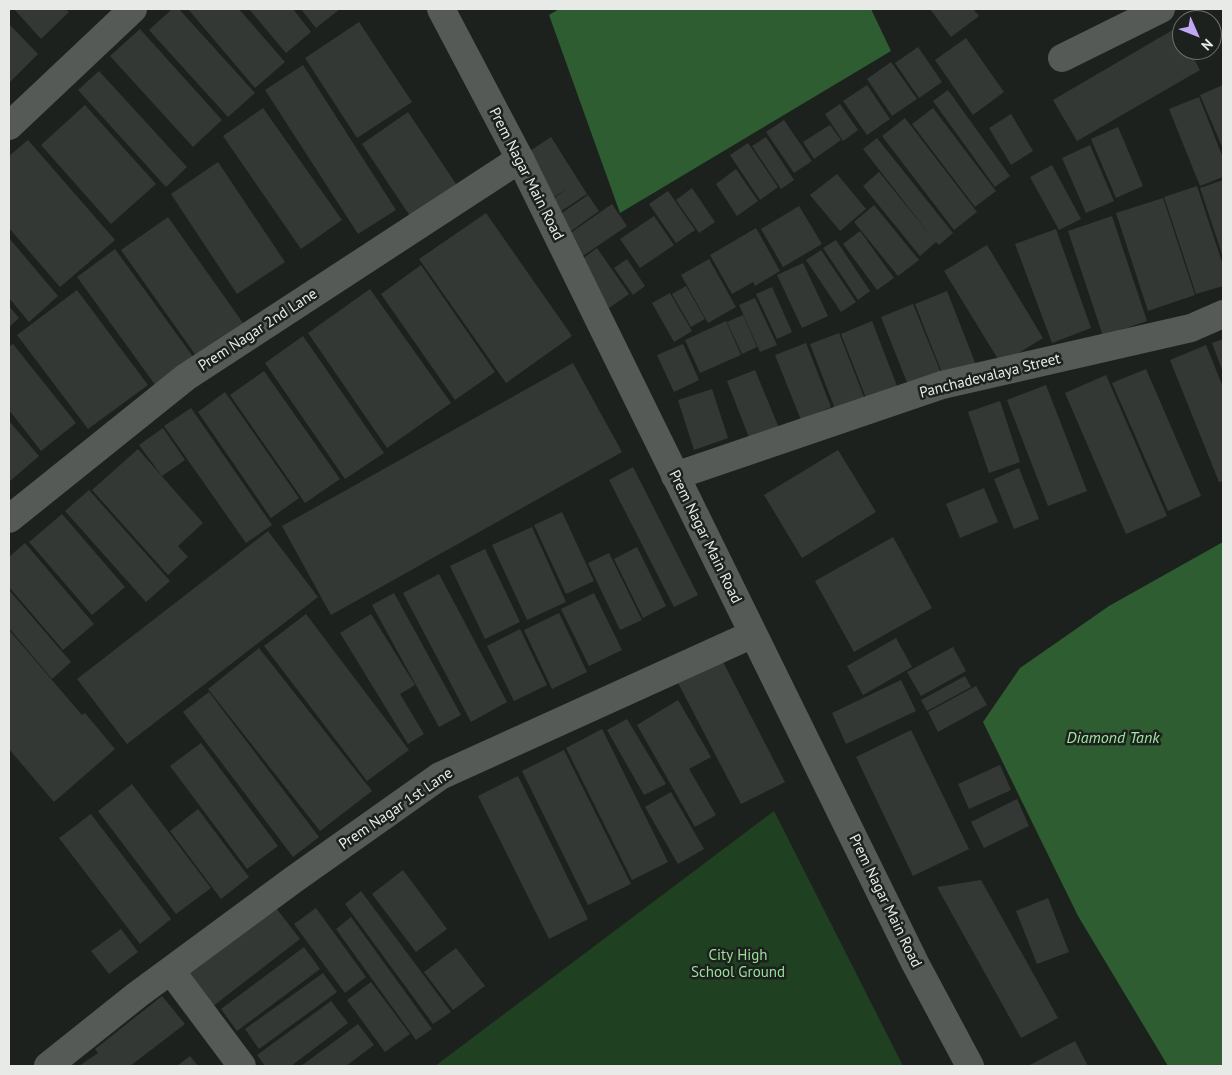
<!DOCTYPE html>
<style>
body{margin:0}
#map{position:relative;width:1232px;height:1075px;overflow:hidden;background:#1d211d;font-family:"PT Sans",sans-serif}
canvas{display:block}
.frame{position:absolute;inset:0;border:10px solid #e8eae8;pointer-events:none}
.north{position:absolute;left:1172px;top:10px;width:50px;height:50px;box-sizing:border-box;background:#1d211d;border:1px solid #6e716e;border-radius:50%;rotate:134deg;font-size:14px;font-weight:700;line-height:20px;text-align:center;color:#e8eae8}
.north::after{content:'';display:block;margin:auto;width:18px;height:22px;background:#c2a8f2;clip-path:polygon(50% 0,100% 100%,50% 72%,0 100%)}
</style>
<div id="map">
<canvas width="1232" height="1075"></canvas>
<div class="frame"></div>
<div class="north">N</div>
</div>
<script>
const ctx = document.querySelector('canvas').getContext('2d');
ctx.lineJoin = 'round';
function fill(path, color) { ctx.fillStyle = color; ctx.fill(path, 'evenodd'); }
function trace(path, color, width, dash) { ctx.strokeStyle = color; ctx.lineWidth = width; ctx.lineCap = dash ? 'butt' : 'round'; ctx.setLineDash(dash || []); ctx.stroke(path); }
function label(font, color, halo, rows, align = 'center') {
  ctx.font = font + ' "PT Sans",sans-serif'; ctx.lineWidth = 5; ctx.setLineDash([]); ctx.textBaseline = 'middle'; ctx.strokeStyle = halo; ctx.fillStyle = color; for (const [text, x, y, turn = 0] of rows) {
    ctx.save(); ctx.translate(x, y); ctx.rotate((+turn || 0) * Math.PI / 180); ctx.textAlign = isNaN(turn) ? turn : align; if (halo) ctx.strokeText(text, 0, 0); ctx.fillText(text, 0, 0); ctx.restore();
  }
}
const green = new Path2D(`
 M 774,811 L 903,1066 L 435,1066 Z`);
const water = new Path2D(`
 M 559,9 L 871,9 L 891,51 L 620,213 L 549,15 Z
 M 1223,542 L 1223,1066 L 1168,1066 L 1078,916 L 983,722 L 1020,668 L 1109,606 Z`);
const building = new Path2D(`
 M 14,9 L 65,9 L 69,12 L 41,39 Z
 M 172,9 L 179,9 L 255,93 L 228,117 L 149,30 Z
 M 188,9 L 239,9 L 285,62 L 255,88 Z
 M 249,9 L 293,9 L 311,32 L 286,53 Z
 M 301,9 L 340,9 L 316,28 Z
 M 930,9 L 973,9 L 979,16 L 951,37 Z
 M 359,22 L 412,102 L 357,138 L 305,58 Z
 M 9,24 L 38,54 L 9,83 Z
 M 1176,28 L 1182,38 L 1182,50 L 1189,50 L 1200,70 L 1077,141 L 1053,100 Z
 M 140,29 L 222,120 L 193,147 L 110,56 Z
 M 966,38 L 1004,92 L 973,115 L 935,60 Z
 M 918,47 L 942,82 L 919,98 L 895,63 Z
 M 891,62 L 917,99 L 892,116 L 867,79 Z
 M 303,65 L 396,210 L 358,234 L 265,90 Z
 M 99,71 L 187,167 L 166,187 L 78,90 Z
 M 867,85 L 890,119 L 867,135 L 843,101 Z
 M 1223,85 L 1223,149 L 1200,95 Z
 M 948,90 L 1010,176 L 995,187 L 933,101 Z
 M 1199,97 L 1223,158 L 1223,177 L 1200,186 L 1169,109 Z
 M 840,104 L 858,130 L 843,141 L 825,114 Z
 M 85,105 L 156,184 L 111,224 L 41,145 Z
 M 263,108 L 342,220 L 301,249 L 223,136 Z
 M 933,108 L 996,191 L 975,207 L 912,124 Z
 M 408,112 L 456,184 L 410,216 L 362,144 Z
 M 1011,114 L 1033,151 L 1011,165 L 989,128 Z
 M 905,118 L 977,212 L 954,230 L 882,136 Z
 M 784,120 L 812,161 L 794,173 L 766,132 Z
 M 830,125 L 841,140 L 814,159 L 803,142 Z
 M 1118,127 L 1143,186 L 1116,198 L 1091,139 Z
 M 551,137 L 587,194 L 560,212 L 552,200 L 567,188 L 553,198 L 521,157 Z
 M 766,137 L 794,180 L 781,189 L 752,146 Z
 M 877,138 L 953,233 L 939,245 L 936,242 L 920,256 L 863,186 L 879,172 L 931,236 L 863,149 Z
 M 28,140 L 115,240 L 60,287 L 9,228 L 9,156 Z
 M 748,143 L 778,187 L 760,200 L 730,155 Z
 M 1090,145 L 1114,201 L 1086,213 L 1062,158 Z
 M 218,162 L 285,262 L 237,294 L 171,194 Z
 M 1052,165 L 1081,219 L 1059,230 L 1030,177 Z
 M 736,169 L 758,201 L 737,216 L 716,184 Z
 M 837,174 L 866,209 L 840,231 L 810,195 Z
 M 1223,180 L 1223,257 L 1200,188 Z
 M 1197,186 L 1223,265 L 1223,286 L 1196,294 L 1164,197 Z
 M 692,188 L 715,222 L 699,233 L 676,200 Z
 M 668,191 L 695,230 L 676,243 L 649,204 Z
 M 588,195 L 599,211 L 567,234 L 556,217 Z
 M 1163,198 L 1195,295 L 1148,311 L 1116,213 Z
 M 612,204 L 627,226 L 577,260 L 562,239 Z
 M 874,205 L 919,260 L 898,276 L 854,222 Z
 M 799,206 L 822,244 L 783,267 L 761,229 Z
 M 486,213 L 572,336 L 506,383 L 419,259 Z
 M 654,216 L 674,245 L 640,268 L 620,239 Z
 M 1112,216 L 1147,321 L 1103,336 L 1068,231 Z
 M 168,217 L 243,323 L 197,357 L 121,250 Z
 M 756,228 L 780,271 L 755,286 L 753,282 L 732,294 L 710,255 Z
 M 1056,229 L 1091,328 L 1052,343 L 1015,244 Z
 M 860,231 L 894,278 L 877,290 L 843,244 Z
 M 9,238 L 58,296 L 29,322 L 9,298 Z
 M 836,240 L 870,291 L 858,300 L 823,248 Z
 M 987,245 L 1043,338 L 1001,364 L 944,271 Z
 M 597,248 L 629,294 L 609,308 L 578,262 Z
 M 115,249 L 194,358 L 156,386 L 77,277 Z
 M 821,250 L 856,302 L 841,312 L 806,260 Z
 M 627,259 L 645,286 L 633,295 L 614,268 Z
 M 709,259 L 736,307 L 708,323 L 681,275 Z
 M 803,263 L 828,316 L 802,328 L 777,275 Z
 M 421,265 L 495,372 L 455,400 L 381,294 Z
 M 686,286 L 705,319 L 691,327 L 672,294 Z
 M 772,287 L 792,332 L 777,339 L 756,294 Z
 M 370,289 L 451,403 L 387,448 L 308,333 Z
 M 77,290 L 148,385 L 88,429 L 17,335 Z
 M 947,291 L 976,365 L 944,378 L 915,304 Z
 M 670,293 L 692,331 L 674,342 L 652,303 Z
 M 755,298 L 777,345 L 760,352 L 739,305 Z
 M 913,304 L 941,373 L 908,385 L 881,317 Z
 M 9,306 L 19,318 L 9,327 Z
 M 743,315 L 757,347 L 742,354 L 727,322 Z
 M 726,321 L 741,355 L 700,373 L 685,340 Z
 M 872,321 L 897,386 L 866,398 L 841,334 Z
 M 839,333 L 864,397 L 835,409 L 810,344 Z
 M 303,336 L 384,453 L 345,479 L 265,363 Z
 M 1223,339 L 1223,372 L 1212,343 Z
 M 806,343 L 831,407 L 801,420 L 775,355 Z
 M 13,344 L 76,423 L 41,451 L 9,410 L 9,347 Z
 M 683,344 L 699,380 L 674,392 L 657,355 Z
 M 1206,345 L 1223,387 L 1223,481 L 1219,482 L 1170,360 Z
 M 573,363 L 622,452 L 331,615 L 282,526 Z
 M 1146,369 L 1201,496 L 1168,511 L 1112,383 Z
 M 755,370 L 779,428 L 750,440 L 727,381 Z
 M 264,371 L 340,479 L 305,503 L 230,395 Z
 M 1106,375 L 1167,516 L 1126,534 L 1065,393 Z
 M 1046,385 L 1087,491 L 1048,506 L 1007,400 Z
 M 712,389 L 728,438 L 694,450 L 678,400 Z
 M 225,392 L 299,498 L 271,518 L 198,412 Z
 M 1000,401 L 1020,462 L 989,473 L 968,412 Z
 M 191,408 L 272,525 L 246,543 L 164,426 Z
 M 9,421 L 39,456 L 9,482 Z
 M 163,428 L 185,460 L 162,476 L 139,445 Z
 M 138,449 L 203,523 L 178,546 L 188,557 L 168,575 L 92,490 Z
 M 838,450 L 876,512 L 802,558 L 764,495 Z
 M 633,467 L 698,595 L 674,607 L 609,480 Z
 M 1019,468 L 1039,519 L 1014,529 L 994,479 Z
 M 984,488 L 998,522 L 960,538 L 946,504 Z
 M 89,490 L 170,581 L 146,602 L 65,511 Z
 M 562,512 L 594,581 L 566,594 L 534,525 Z
 M 62,514 L 125,587 L 92,615 L 29,542 Z
 M 532,527 L 566,602 L 527,620 L 492,545 Z
 M 268,531 L 318,597 L 127,744 L 77,679 Z
 M 893,537 L 932,608 L 854,652 L 815,581 Z
 M 25,543 L 94,624 L 63,650 L 9,587 L 9,557 Z
 M 637,547 L 666,606 L 643,618 L 614,559 Z
 M 485,549 L 520,622 L 485,639 L 450,566 Z
 M 609,553 L 642,620 L 620,630 L 588,563 Z
 M 439,574 L 507,702 L 471,722 L 403,593 Z
 M 9,590 L 71,662 L 52,679 L 9,628 Z
 M 394,593 L 461,715 L 439,727 L 372,605 Z
 M 594,593 L 622,650 L 589,666 L 561,609 Z
 M 559,613 L 587,672 L 552,689 L 524,630 Z
 M 306,614 L 409,750 L 367,781 L 264,646 Z
 M 371,614 L 415,685 L 400,694 L 424,734 L 408,744 L 340,633 Z
 M 520,629 L 547,685 L 514,701 L 487,646 Z
 M 9,630 L 82,715 L 85,713 L 115,749 L 54,802 L 9,749 Z
 M 896,638 L 912,667 L 863,695 L 847,666 Z
 M 953,647 L 966,671 L 921,696 L 907,672 Z
 M 259,648 L 372,791 L 320,831 L 208,689 Z
 M 721,658 L 785,782 L 741,804 L 677,681 Z
 M 965,676 L 971,687 L 927,711 L 921,700 Z
 M 901,680 L 916,711 L 846,744 L 832,713 Z
 M 976,686 L 987,705 L 938,732 L 928,712 Z
 M 209,692 L 319,837 L 293,857 L 183,712 Z
 M 678,700 L 711,757 L 689,769 L 716,815 L 695,827 L 637,725 Z
 M 627,719 L 666,784 L 644,795 L 607,730 Z
 M 602,729 L 668,862 L 632,880 L 566,748 Z
 M 911,730 L 969,849 L 913,876 L 856,757 Z
 M 201,743 L 278,846 L 247,869 L 170,766 Z
 M 564,750 L 631,884 L 588,905 L 522,771 Z
 M 1000,765 L 1011,790 L 969,809 L 958,784 Z
 M 518,776 L 588,919 L 549,939 L 478,796 Z
 M 132,784 L 211,888 L 176,914 L 98,811 Z
 M 671,792 L 704,849 L 678,864 L 645,807 Z
 M 1017,799 L 1029,826 L 984,848 L 971,822 Z
 M 198,809 L 249,877 L 221,899 L 170,831 Z
 M 91,814 L 171,919 L 140,944 L 59,838 Z
 M 403,870 L 447,929 L 416,952 L 372,894 Z
 M 981,880 L 1058,1018 L 1021,1038 L 937,887 Z
 M 361,891 L 451,1012 L 433,1024 L 345,904 Z
 M 1048,898 L 1069,952 L 1037,964 L 1016,911 Z
 M 273,904 L 300,939 L 208,1010 L 181,976 Z
 M 316,908 L 366,977 L 345,993 L 294,924 Z
 M 351,917 L 432,1029 L 416,1040 L 336,929 Z
 M 121,929 L 138,952 L 109,974 L 91,951 Z
 M 304,947 L 320,969 L 237,1031 L 221,1009 Z
 M 456,948 L 485,986 L 453,1010 L 424,972 Z
 M 323,973 L 337,992 L 259,1049 L 245,1029 Z
 M 371,982 L 410,1034 L 385,1052 L 347,1000 Z
 M 162,996 L 185,1024 L 130,1066 L 79,1066 L 98,1053 L 95,1049 Z
 M 331,1001 L 348,1023 L 291,1066 L 265,1066 L 257,1055 Z
 M 358,1024 L 374,1045 L 346,1066 L 301,1066 Z
 M 1075,1041 L 1088,1066 L 1028,1066 Z
 M 190,1056 L 198,1066 L 177,1066 Z`);
const minor = new Path2D(`
 M 1062,58 L 1161,9
 M 9,126 L 133,9
 M 675,476 L 942,385 L 1191,328 L 1223,314
 M 9,519 L 186,377 L 520,159
 M 171,971 L 242,1066
 M 48,1066 L 137,995 L 293,880 L 440,776 L 753,634`);
const tertiary = new Path2D(`
 M 441,9 L 520,159 L 915,963 L 970,1066`);
const streetNames = [
 ["Prem Nagar Main Road",526,174,63],
 ["Prem Nagar 2nd Lane",258,330,-33],
 ["Panchadevalaya Street",990,376,-14],
 ["Prem Nagar Main Road",705,537,64],
 ["Prem Nagar 1st Lane",396,809,-34],
 ["Prem Nagar Main Road",885,901,64]
];
const parkNames = [
 ["City High",738,956],
 ["School Ground",738,973]
];
const waterNames = [
 ["Diamond Tank",1113,738]
];
fill(green, '#1f4021');
fill(water, '#2d5d30');
fill(building, '#343834');
trace(minor, '#565a56', 28);
trace(tertiary, '#565a56', 28);
label('15px', '#e8eae8', '#1d211d', streetNames);
label('15px', '#98e09a', '#1d211d', parkNames);
label('italic 16px', '#9ee7a0', '#1d211d', waterNames);
</script>
